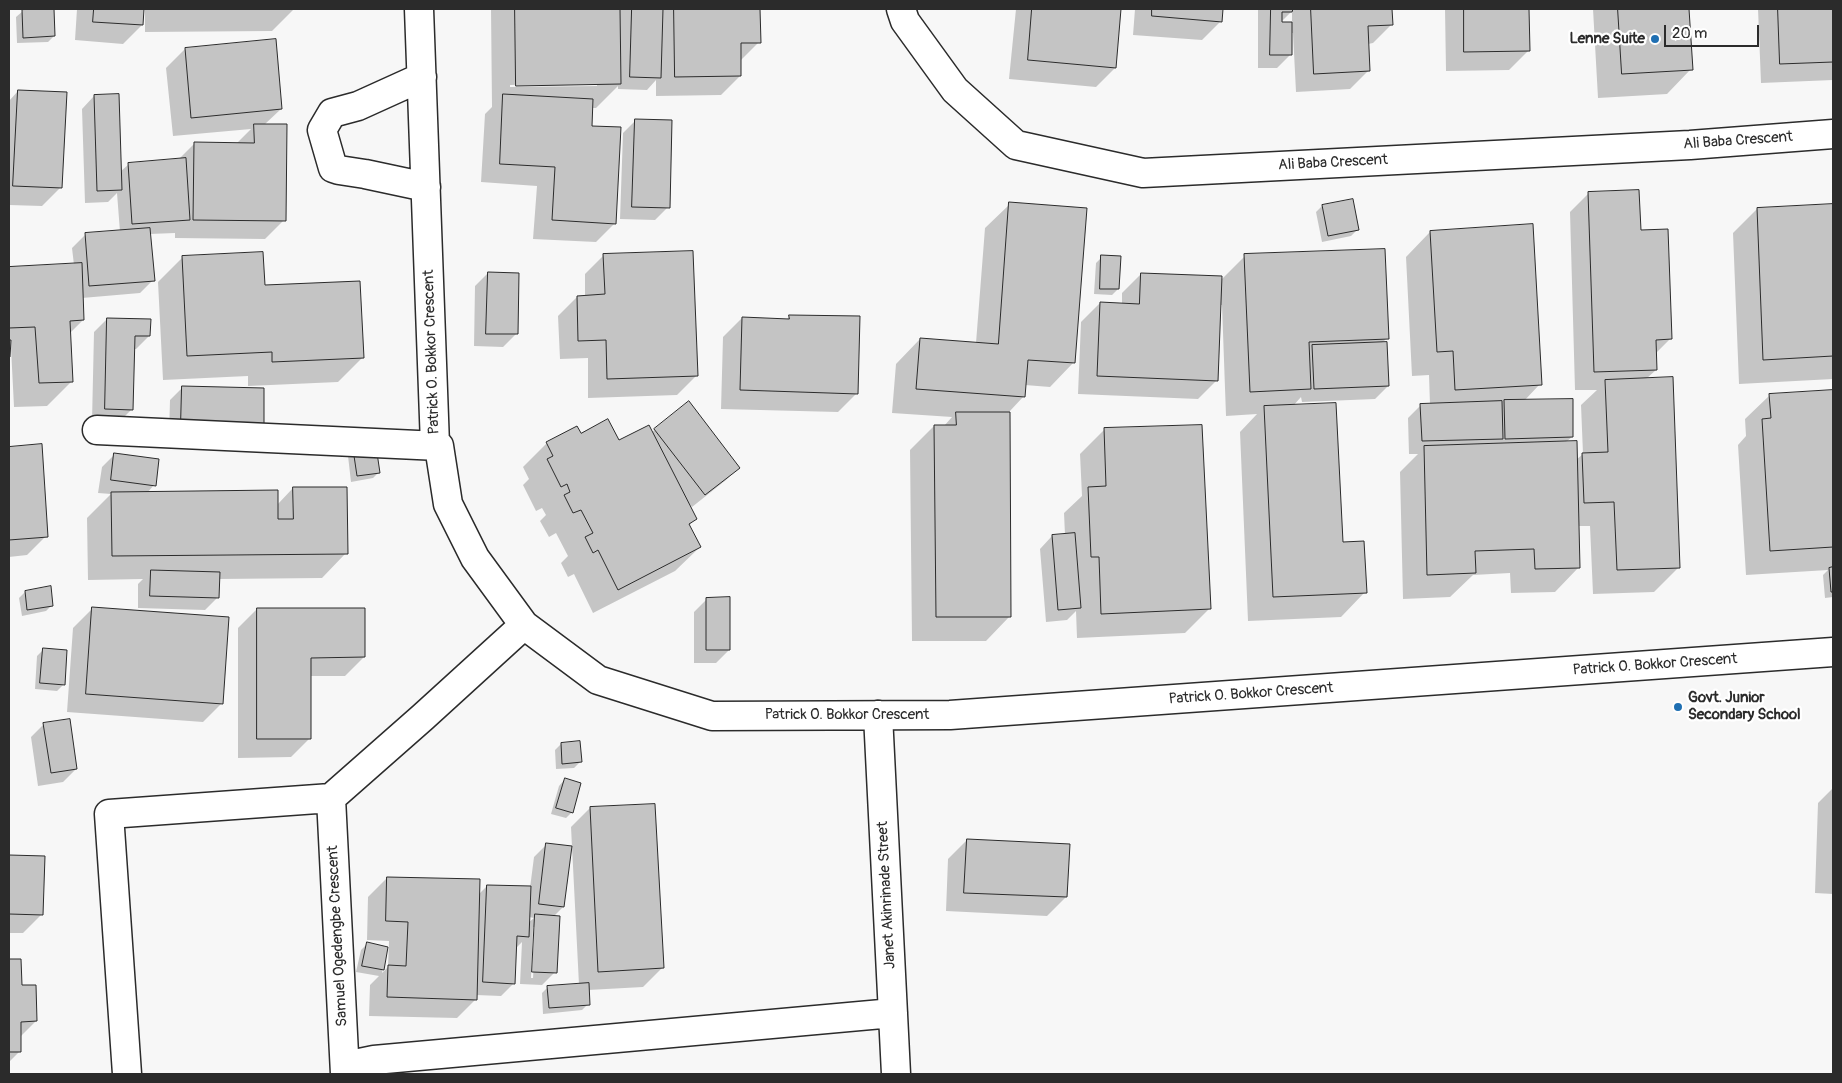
<!DOCTYPE html>
<style>
body{margin:0}
#map{position:relative;width:1842px;height:1083px;overflow:hidden;background:#f7f7f7;font-family:Pangolin,sans-serif}
canvas{display:block}
.frame{position:absolute;inset:0;border:10px solid #2b2b2b;pointer-events:none}
.scale{position:absolute;left:1664px;top:25px;width:95px;height:22px;box-sizing:border-box;border:2px solid #2b2b2b;border-top:0;padding-left:6px;font-size:15px;line-height:18px;white-space:nowrap;color:#2b2b2b;-webkit-text-stroke:4px #fff;paint-order:stroke}
</style>
<div id="map">
<canvas width="1842" height="1083"></canvas>
<div class="frame"></div>
<div class="scale">20 m</div>
</div>
<script>
const ctx = document.querySelector('canvas').getContext('2d');
ctx.lineJoin = 'round';
function fill(path, color) { ctx.fillStyle = color; ctx.fill(path, 'evenodd'); }
function trace(path, color, width, dash) { ctx.strokeStyle = color; ctx.lineWidth = width; ctx.lineCap = dash ? 'butt' : 'round'; ctx.setLineDash(dash || []); ctx.stroke(path); }
function label(font, color, halo, rows, align = 'center') {
  ctx.font = font + ' Pangolin,sans-serif'; ctx.lineWidth = 4.5; ctx.setLineDash([]); ctx.textBaseline = 'middle'; ctx.strokeStyle = halo; ctx.fillStyle = color; for (const [text, x, y, turn = 0] of rows) {
    ctx.save(); ctx.translate(x, y); ctx.rotate((+turn || 0) * Math.PI / 180); ctx.textAlign = isNaN(turn) ? turn : align; if (halo) ctx.strokeText(text, 0, 0); ctx.fillText(text, 0, 0); ctx.restore();
  }
}
const shadow = new Path2D(`
 M 23,9 L 48,9 L 47,10 L 54,36 L 48,42 L 17,43 L 16,17 L 23,11 Z
 M 77,9 L 294,9 L 272,31 L 145,32 L 145,10 L 143,10 L 142,25 L 123,44 L 75,40 Z
 M 491,9 L 759,9 L 759,42 L 740,61 L 740,76 L 721,95 L 656,96 L 656,80 L 647,90 L 618,89 L 618,86 L 596,108 L 592,108 L 591,127 L 615,223 L 596,242 L 533,239 L 537,186 L 481,182 L 485,114 L 492,107 ZM 597,83 L 597,86 L 510,87 L 510,85 Z
 M 1016,9 L 1120,9 L 1115,68 L 1096,87 L 1009,79 Z
 M 1135,9 L 1222,9 L 1221,21 L 1202,40 L 1133,35 Z
 M 1258,9 L 1391,9 L 1392,24 L 1373,43 L 1368,44 L 1369,70 L 1350,89 L 1296,92 L 1293,33 L 1291,33 L 1290,55 L 1277,68 L 1258,68 ZM 1292,11 L 1292,23 L 1280,23 Z
 M 1445,9 L 1528,9 L 1528,51 L 1509,70 L 1446,71 Z
 M 1593,9 L 1688,9 L 1691,69 L 1667,94 L 1598,98 Z
 M 1758,9 L 1833,9 L 1833,80 L 1761,83 Z
 M 185,49 L 281,109 L 264,125 L 284,220 L 265,239 L 175,238 L 175,233 L 150,234 L 153,280 L 140,293 L 82,298 L 83,320 L 69,334 L 72,381 L 47,406 L 14,407 L 11,348 L 9,348 L 9,353 L 9,268 L 74,265 L 72,248 L 85,235 L 120,232 L 117,193 L 108,202 L 85,203 L 82,109 L 94,96 L 120,172 L 129,164 L 178,160 L 195,143 L 236,144 L 251,129 L 173,136 L 166,68 Z
 M 18,91 L 61,187 L 42,206 L 9,205 L 9,101 Z
 M 636,120 L 668,207 L 655,220 L 620,219 L 623,133 Z
 M 1589,193 L 1640,231 L 1670,339 L 1656,353 L 1656,370 L 1646,379 L 1679,567 L 1654,592 L 1593,594 L 1590,526 L 1578,526 L 1579,567 L 1555,592 L 1511,593 L 1510,573 L 1473,575 L 1450,597 L 1403,599 L 1400,472 L 1418,454 L 1409,454 L 1408,418 L 1421,405 L 1430,405 L 1429,375 L 1412,376 L 1406,257 L 1430,232 L 1540,384 L 1524,401 L 1572,437 L 1566,442 L 1576,460 L 1583,454 L 1581,405 L 1597,390 L 1575,390 L 1570,212 Z
 M 1010,204 L 1074,362 L 1050,387 L 1025,385 L 1024,396 L 1009,412 L 1010,616 L 986,641 L 912,641 L 910,450 L 934,426 L 944,426 L 952,417 L 892,413 L 896,364 L 920,339 L 976,343 L 985,228 Z
 M 1833,205 L 1833,379 L 1739,384 L 1733,233 L 1757,209 Z
 M 1322,206 L 1357,230 L 1351,236 L 1322,242 L 1316,212 Z
 M 604,255 L 696,376 L 677,395 L 588,398 L 588,358 L 560,359 L 558,316 L 577,297 L 585,296 L 585,274 Z
 M 1245,256 L 1387,338 L 1382,343 L 1388,386 L 1375,399 L 1302,402 L 1301,397 L 1293,406 L 1342,543 L 1365,592 L 1341,617 L 1248,621 L 1240,432 L 1257,414 L 1226,416 L 1222,305 L 1220,305 L 1217,380 L 1198,399 L 1078,394 L 1081,322 L 1100,303 L 1122,304 L 1122,293 L 1141,274 L 1221,280 Z
 M 183,257 L 264,287 L 363,357 L 338,382 L 248,386 L 248,376 L 163,380 L 158,282 Z
 M 1102,257 L 1118,289 L 1112,295 L 1094,294 L 1096,263 Z
 M 488,273 L 516,334 L 503,347 L 474,346 L 475,286 Z
 M 790,316 L 857,393 L 838,412 L 721,409 L 723,337 L 742,318 L 786,320 Z
 M 107,319 L 149,336 L 136,349 L 134,349 L 132,409 L 119,422 L 92,421 L 94,332 Z
 M 183,387 L 263,389 L 169,435 L 170,400 Z
 M 1833,391 L 1833,597 L 1825,598 L 1823,575 L 1828,570 L 1746,575 L 1738,445 L 1746,436 L 1745,419 L 1770,395 Z
 M 688,403 L 739,467 L 726,480 L 692,507 L 687,501 L 695,519 L 689,526 L 700,547 L 675,571 L 593,613 L 574,574 L 568,577 L 561,563 L 568,556 L 556,533 L 549,537 L 540,521 L 546,515 L 542,508 L 536,511 L 523,485 L 529,479 L 523,467 L 547,443 L 581,435 L 618,442 L 651,433 Z
 M 1105,429 L 1209,609 L 1185,633 L 1077,638 L 1076,611 L 1067,620 L 1046,622 L 1040,549 L 1052,536 L 1065,535 L 1064,513 L 1082,496 L 1080,454 Z
 M 40,446 L 46,536 L 27,555 L 9,557 L 9,448 Z
 M 354,450 L 379,472 L 373,478 L 351,482 L 348,456 Z
 M 115,454 L 154,485 L 147,493 L 277,505 L 293,488 L 346,553 L 322,578 L 219,579 L 218,597 L 205,610 L 138,608 L 138,584 L 143,579 L 88,580 L 87,518 L 111,494 L 98,493 L 102,467 Z
 M 25,592 L 52,605 L 46,611 L 22,616 L 19,598 Z
 M 707,599 L 729,650 L 716,663 L 694,663 L 694,612 Z
 M 92,609 L 222,703 L 203,722 L 67,712 L 73,628 Z
 M 257,609 L 364,657 L 345,676 L 310,676 L 310,738 L 291,757 L 238,758 L 238,628 Z
 M 43,650 L 64,684 L 57,691 L 35,689 L 37,656 Z
 M 44,724 L 76,769 L 63,782 L 38,786 L 31,737 Z
 M 561,744 L 581,761 L 574,768 L 556,769 L 555,750 Z
 M 565,779 L 572,812 L 566,818 L 551,814 L 559,786 Z
 M 1833,788 L 1833,894 L 1815,893 L 1818,803 Z
 M 590,808 L 662,968 L 643,987 L 588,990 L 588,1004 L 582,1010 L 543,1014 L 542,993 L 548,987 L 579,985 L 571,827 Z
 M 967,840 L 1066,897 L 1047,916 L 946,911 L 948,859 Z
 M 547,844 L 563,907 L 553,917 L 555,972 L 542,985 L 520,984 L 522,942 L 515,949 L 514,983 L 501,996 L 476,995 L 476,999 L 457,1018 L 369,1016 L 370,985 L 379,976 L 356,972 L 361,950 L 367,944 L 386,948 L 382,973 L 388,967 L 389,941 L 367,940 L 368,897 L 387,878 L 478,895 L 487,886 L 530,888 L 534,857 ZM 529,917 L 534,918 L 528,923 ZM 533,927 L 536,927 L 533,978 L 531,978 Z
 M 9,857 L 44,857 L 42,914 L 23,933 L 9,933 Z
 M 20,960 L 21,987 L 36,1021 L 20,1037 L 20,1051 L 9,1062 L 9,961 Z`);
const building = new Path2D(`
 M 54,9 L 55,36 L 23,38 L 22,10 Z
 M 94,9 L 144,9 L 143,25 L 93,22 Z
 M 515,9 L 620,9 L 621,84 L 516,86 Z
 M 632,9 L 663,9 L 661,78 L 630,77 Z
 M 674,9 L 760,9 L 761,43 L 741,43 L 741,76 L 675,77 Z
 M 1032,9 L 1121,9 L 1116,68 L 1028,60 Z
 M 1152,9 L 1223,9 L 1222,22 L 1152,16 Z
 M 1271,9 L 1293,9 L 1292,12 L 1282,12 L 1282,22 L 1292,22 L 1292,55 L 1270,55 Z
 M 1311,9 L 1392,9 L 1393,25 L 1368,26 L 1370,71 L 1314,74 Z
 M 1464,9 L 1529,9 L 1530,51 L 1464,52 Z
 M 1618,9 L 1689,9 L 1693,70 L 1622,74 Z
 M 1778,9 L 1833,9 L 1833,62 L 1780,64 Z
 M 276,39 L 282,109 L 191,118 L 185,48 Z
 M 18,90 L 67,92 L 62,188 L 13,186 Z
 M 119,94 L 122,190 L 97,191 L 94,95 Z
 M 503,94 L 593,99 L 592,126 L 621,127 L 616,224 L 552,220 L 555,167 L 500,164 Z
 M 635,119 L 672,120 L 670,208 L 632,207 Z
 M 254,124 L 287,124 L 286,221 L 193,220 L 194,142 L 254,143 Z
 M 186,158 L 190,220 L 132,224 L 128,163 Z
 M 1639,190 L 1641,230 L 1668,229 L 1672,339 L 1656,340 L 1657,370 L 1594,372 L 1588,192 Z
 M 1353,199 L 1359,230 L 1328,236 L 1322,205 Z
 M 1009,202 L 1087,208 L 1075,363 L 1028,360 L 1025,397 L 916,389 L 920,338 L 998,344 Z
 M 1833,204 L 1833,356 L 1763,360 L 1757,208 Z
 M 1533,224 L 1542,385 L 1455,390 L 1453,351 L 1437,352 L 1430,231 Z
 M 150,228 L 155,281 L 89,286 L 85,233 Z
 M 1385,249 L 1389,339 L 1309,342 L 1311,389 L 1250,392 L 1244,254 Z
 M 693,251 L 698,376 L 607,379 L 606,340 L 578,341 L 577,296 L 605,294 L 603,254 Z
 M 263,252 L 265,285 L 360,281 L 364,358 L 272,362 L 272,352 L 187,356 L 182,256 Z
 M 1101,255 L 1121,256 L 1119,289 L 1100,289 Z
 M 82,263 L 84,320 L 70,321 L 73,382 L 39,383 L 35,327 L 9,328 L 9,267 Z
 M 488,272 L 519,273 L 518,334 L 486,334 Z
 M 1141,273 L 1222,276 L 1218,381 L 1097,376 L 1100,302 L 1139,304 Z
 M 789,315 L 860,316 L 858,394 L 740,390 L 742,317 L 789,319 Z
 M 107,318 L 151,319 L 150,336 L 135,336 L 133,410 L 105,409 Z
 M 9,340 L 11,340 L 10,357 L 9,357 Z
 M 1387,342 L 1389,386 L 1314,389 L 1312,345 Z
 M 1673,377 L 1680,568 L 1617,570 L 1614,502 L 1584,503 L 1582,453 L 1608,452 L 1605,380 Z
 M 182,386 L 264,388 L 264,424 L 181,423 Z
 M 1833,390 L 1833,547 L 1770,551 L 1762,419 L 1771,418 L 1769,394 Z
 M 1573,399 L 1573,437 L 1505,439 L 1504,400 Z
 M 689,401 L 740,468 L 705,495 L 654,429 Z
 M 1502,401 L 1503,439 L 1422,441 L 1420,404 Z
 M 1336,403 L 1343,542 L 1364,541 L 1367,593 L 1273,597 L 1264,406 Z
 M 956,412 L 1010,412 L 1011,617 L 936,617 L 934,425 L 956,425 Z
 M 608,419 L 619,440 L 649,425 L 697,519 L 689,524 L 701,547 L 618,590 L 598,550 L 593,553 L 585,537 L 593,533 L 581,510 L 573,513 L 564,495 L 570,492 L 567,484 L 561,487 L 547,459 L 553,456 L 546,442 L 577,426 L 581,433 Z
 M 1202,425 L 1211,609 L 1101,614 L 1099,557 L 1091,557 L 1088,487 L 1106,486 L 1104,428 Z
 M 1577,441 L 1580,568 L 1535,569 L 1534,549 L 1475,551 L 1476,573 L 1427,575 L 1424,446 Z
 M 42,444 L 48,537 L 9,540 L 9,447 Z
 M 376,446 L 380,473 L 357,476 L 353,449 Z
 M 114,453 L 159,459 L 156,486 L 111,480 Z
 M 293,487 L 347,487 L 348,554 L 112,556 L 111,492 L 278,490 L 278,519 L 293,519 Z
 M 1075,533 L 1081,608 L 1058,610 L 1052,535 Z
 M 1833,567 L 1833,592 L 1831,592 L 1829,568 Z
 M 151,570 L 220,572 L 219,598 L 150,596 Z
 M 51,586 L 53,606 L 27,610 L 25,591 Z
 M 730,597 L 730,650 L 706,650 L 706,598 Z
 M 92,607 L 229,617 L 223,704 L 86,694 Z
 M 257,608 L 365,608 L 365,657 L 311,658 L 311,739 L 257,739 Z
 M 43,648 L 67,650 L 65,685 L 40,683 Z
 M 70,719 L 77,769 L 51,773 L 43,723 Z
 M 580,741 L 582,762 L 562,764 L 561,743 Z
 M 565,778 L 581,783 L 573,813 L 556,808 Z
 M 655,804 L 664,968 L 598,972 L 590,807 Z
 M 967,839 L 1070,844 L 1067,897 L 964,893 Z
 M 546,843 L 572,846 L 564,907 L 539,904 Z
 M 9,855 L 45,856 L 43,915 L 9,914 Z
 M 387,877 L 480,879 L 477,1000 L 387,997 L 388,965 L 406,966 L 408,922 L 386,921 Z
 M 487,885 L 531,886 L 529,937 L 517,936 L 515,984 L 483,982 Z
 M 535,914 L 560,916 L 557,973 L 532,972 Z
 M 367,942 L 388,947 L 384,970 L 362,966 Z
 M 9,959 L 21,959 L 22,985 L 36,985 L 37,1021 L 21,1022 L 21,1052 L 9,1052 Z
 M 589,983 L 590,1005 L 549,1008 L 547,986 Z`);
const minor = new Path2D(`
 M 419,9 L 435,445 L 439,446 L 448,504 L 475,558 L 524,625 L 598,680 L 712,716 L 950,715 L 1833,652
 M 901,9 L 905,21 L 955,90 L 1016,145 L 1143,173 L 1690,145 L 1833,134
 M 422,77 L 358,106 L 332,113 L 322,130 L 333,168 L 339,170 L 365,174 L 426,187
 M 97,430 L 439,446
 M 878,715 L 896,1074
 M 331,798 L 345,1074
 M 345,1066 L 374,1060 L 893,1013
 M 127,1074 L 109,814 L 331,798 L 423,717 L 524,625`);
const markers = [
 [1655,39,5,"#1f6fb2"],
 [1678,707,5,"#1f6fb2"]
];
const poiNames = [
 ["Lenne Suite",1645,39],
 ["Govt. Junior",1688,698,"left"],
 ["Secondary School",1688,715,"left"]
];
const streetNames = [
 ["Ali Baba Crescent",1738,141,-4],
 ["Ali Baba Crescent",1333,163,-3],
 ["Patrick O. Bokkor Crescent",432,352,-92],
 ["Patrick O. Bokkor Crescent",1655,665,-4],
 ["Patrick O. Bokkor Crescent",1251,694,-4],
 ["Patrick O. Bokkor Crescent",847,715],
 ["Janet Akinrinade Street",887,895,-93],
 ["Samuel Ogedengbe Crescent",338,936,-93]
];
fill(shadow, '#0003');
fill(building, '#c4c4c4');
trace(building, '#2b2b2b', 1);
trace(minor, '#2b2b2b', 31);
trace(minor, '#fff', 28);
for (const [x, y, r, color] of markers) { const dot = new Path2D(); dot.arc(x, y, r, 0, 2 * Math.PI); ctx.fillStyle = color; ctx.fill(dot); trace(dot, '#fff', 2); }
label('bold 15px', '#2b2b2b', '#fff', poiNames, 'right');
label('15px', '#2b2b2b', '#fff', streetNames);
</script>
